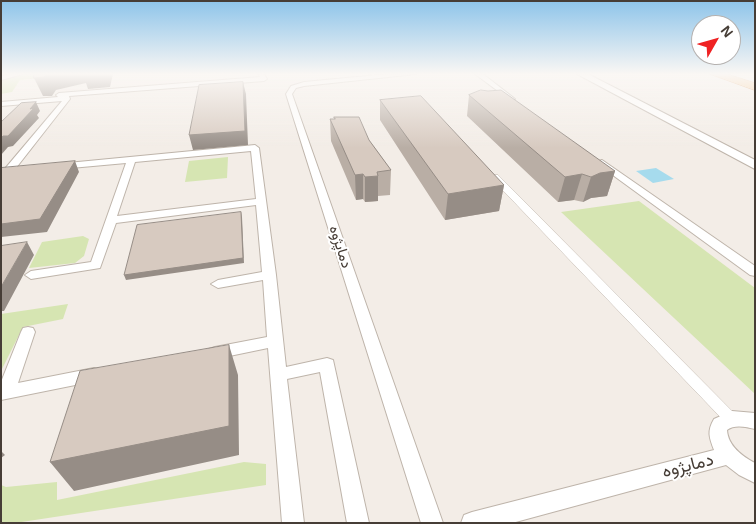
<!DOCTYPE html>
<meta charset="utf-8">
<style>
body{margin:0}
#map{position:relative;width:756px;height:524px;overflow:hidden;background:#f3ede7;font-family:Arial,sans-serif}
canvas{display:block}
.frame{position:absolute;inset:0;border:2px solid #463d36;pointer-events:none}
.north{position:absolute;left:691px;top:15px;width:50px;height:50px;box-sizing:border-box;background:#fff;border:1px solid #b5b1af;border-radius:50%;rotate:52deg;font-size:14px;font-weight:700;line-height:20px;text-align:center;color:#463d36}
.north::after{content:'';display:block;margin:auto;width:18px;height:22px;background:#ef2223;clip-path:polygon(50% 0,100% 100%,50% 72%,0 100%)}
</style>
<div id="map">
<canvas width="756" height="524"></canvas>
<div class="frame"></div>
<div class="north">N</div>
</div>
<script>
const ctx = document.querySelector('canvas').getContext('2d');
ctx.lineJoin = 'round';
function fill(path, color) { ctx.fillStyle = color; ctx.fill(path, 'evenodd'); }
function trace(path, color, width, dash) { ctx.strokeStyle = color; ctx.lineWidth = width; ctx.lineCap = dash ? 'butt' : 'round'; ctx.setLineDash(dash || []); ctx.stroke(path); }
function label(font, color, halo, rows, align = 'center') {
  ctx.font = font + ' Arial,Vazirmatn,sans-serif'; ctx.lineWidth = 4; ctx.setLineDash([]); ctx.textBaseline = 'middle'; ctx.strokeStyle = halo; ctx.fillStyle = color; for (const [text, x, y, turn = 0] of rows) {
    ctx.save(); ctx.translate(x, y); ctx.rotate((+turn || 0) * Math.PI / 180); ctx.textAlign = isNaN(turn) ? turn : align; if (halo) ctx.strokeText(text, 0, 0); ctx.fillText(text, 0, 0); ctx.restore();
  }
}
const green = new Path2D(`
 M 24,74 L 42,74 L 41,78 L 20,80 L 12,92 L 1,94 L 1,80 Z
 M 228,157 L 227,178 L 185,182 L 189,161 Z
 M 639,201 L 755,288 L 755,394 L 561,212 Z
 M 83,236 L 89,239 L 84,256 L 75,263 L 29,268 L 42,242 Z
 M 68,304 L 63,319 L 23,327 L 1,371 L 1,314 Z
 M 244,462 L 266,464 L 266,485 L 15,523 L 1,523 L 1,485 L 6,487 L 57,482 L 57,500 Z`);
const water = new Path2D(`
 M 656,168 L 674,179 L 653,183 L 636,171 Z`);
const pedestrian = new Path2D(`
 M 492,175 L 498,175 L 735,414 L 737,418 L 735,422 L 730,424 L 725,422 L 492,179 Z`);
const minor = new Path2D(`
 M 9,74 L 23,74 L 1,80 L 1,76 Z
 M 258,74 L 264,74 L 267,79 L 264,81 L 69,96 L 70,99 L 16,168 L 23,168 L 23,172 L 8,174 L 3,171 L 62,101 L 1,106 L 1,102 L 58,97 L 56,95 L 59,93 L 260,77 Z
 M 388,74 L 416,74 L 304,86 L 296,88 L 292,94 L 443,523 L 421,523 L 286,94 L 291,86 L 304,82 Z
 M 475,74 L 483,74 L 515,99 L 510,100 Z
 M 255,145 L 259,148 L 276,275 L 286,367 L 327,358 L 333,360 L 369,523 L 347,523 L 320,372 L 287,379 L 304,523 L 282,523 L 268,348 L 215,359 L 209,357 L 207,353 L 209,349 L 215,347 L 267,337 L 263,280 L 218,288 L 211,284 L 218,280 L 262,272 L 256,205 L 116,223 L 100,268 L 31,279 L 25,275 L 31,271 L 91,262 L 126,163 L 60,169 L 57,168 L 57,164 ZM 251,151 L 256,199 L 117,216 L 135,162 Z
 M 602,160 L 755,266 L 755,276 L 750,275 L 599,165 L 599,161 Z
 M 28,327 L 33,328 L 35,332 L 18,383 L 94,368 L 100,370 L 102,375 L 100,380 L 1,400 L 1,382 L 21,332 L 23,328 Z
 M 732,411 L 755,413 L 755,429 C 746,427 735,424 727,430 C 728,446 742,456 755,463 L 755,483 L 739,475 L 726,465 L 512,523 L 461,523 L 464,515 L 472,512 L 714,450 C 709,437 707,431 714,419 Z`);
const tertiary = new Path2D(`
 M 577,74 L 588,74 L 755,160 L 755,169 Z`);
const trunk = new Path2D(`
 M 710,74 L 727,74 L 755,83 L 755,90 Z`);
const wall = new Path2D(`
 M 469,95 L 615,171 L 607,196 L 591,198 L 583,202 L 574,200 L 558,202 L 467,116 Z
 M 380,100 L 504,185 L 499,211 L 445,220 L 380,120 Z
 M 334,117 L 369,140 L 391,170 L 390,195 L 378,196 L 378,201 L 365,202 L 363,199 L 356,200 L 331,141 L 330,119 L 334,119 Z`);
const shadedWall = new Path2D(`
 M 47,74 L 113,74 L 110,87 L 88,89 L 86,83 L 56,90 L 52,96 L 43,96 L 34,78 Z
 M 243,82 L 246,94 L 248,145 L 193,150 L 189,135 Z
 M 36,102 L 40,111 L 37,115 L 39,118 L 13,146 L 8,147 L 1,155 L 1,138 Z
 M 75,161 L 79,172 L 47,232 L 1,237 L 1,224 Z
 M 615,171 L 607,196 L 591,198 L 583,202 L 591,177 L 600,173 Z
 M 363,174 L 363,199 L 356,200 L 355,175 Z
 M 582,174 L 574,200 L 558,202 L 565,177 Z
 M 378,176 L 378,201 L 365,202 L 365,177 Z
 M 504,185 L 499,211 L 445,220 L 448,194 Z
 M 241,212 L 242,217 L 244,263 L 126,280 L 124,275 Z
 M 27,242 L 34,255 L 4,311 L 1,311 L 1,287 Z
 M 229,345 L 238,375 L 239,455 L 74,491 L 50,462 Z
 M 1,451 L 5,455 L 1,458 Z`);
const building = new Path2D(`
 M 34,74 L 47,74 L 44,77 L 34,78 Z
 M 243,82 L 245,131 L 189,135 L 199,85 Z
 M 481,90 L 488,91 L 501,90 L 615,171 L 600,173 L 591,177 L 582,174 L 565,177 L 469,95 Z
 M 421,96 L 504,185 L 448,194 L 380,100 Z
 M 36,102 L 30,109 L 34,108 L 8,136 L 3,136 L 1,138 L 1,122 L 21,103 Z
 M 334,117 L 359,117 L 369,140 L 391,170 L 377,172 L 378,176 L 365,177 L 363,174 L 355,175 L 330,119 L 335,119 Z
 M 75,161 L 40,219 L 1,224 L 1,168 Z
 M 241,212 L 243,258 L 124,275 L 137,225 Z
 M 27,242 L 1,287 L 1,246 Z
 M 229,345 L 229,426 L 50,462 L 80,371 Z`);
const streetNames = [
 ["دماپژوه",340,247,72]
];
const nearStreetnames = [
 ["دماپژوه",688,466,-14]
];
fill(green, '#d6e5b2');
fill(water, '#a6dbed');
trace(pedestrian, '#beb4aa', 1);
trace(minor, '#beb4aa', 2);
trace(tertiary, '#beb4aa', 2);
trace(trunk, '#d6863e', 1);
fill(pedestrian, '#fff');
fill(minor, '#fff');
fill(tertiary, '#fff');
fill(trunk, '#f8c284');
fill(wall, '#b9aea5');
fill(shadedWall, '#968d86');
fill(building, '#d7cac0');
trace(building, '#968d86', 1);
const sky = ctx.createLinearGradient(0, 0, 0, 148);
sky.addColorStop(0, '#8dc4ea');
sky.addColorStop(0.5, '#faf7f4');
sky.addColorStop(1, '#faf7f400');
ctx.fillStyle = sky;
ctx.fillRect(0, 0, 756, 148);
label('15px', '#463d36', '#fff', streetNames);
label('18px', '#463d36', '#fff', nearStreetnames);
</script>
